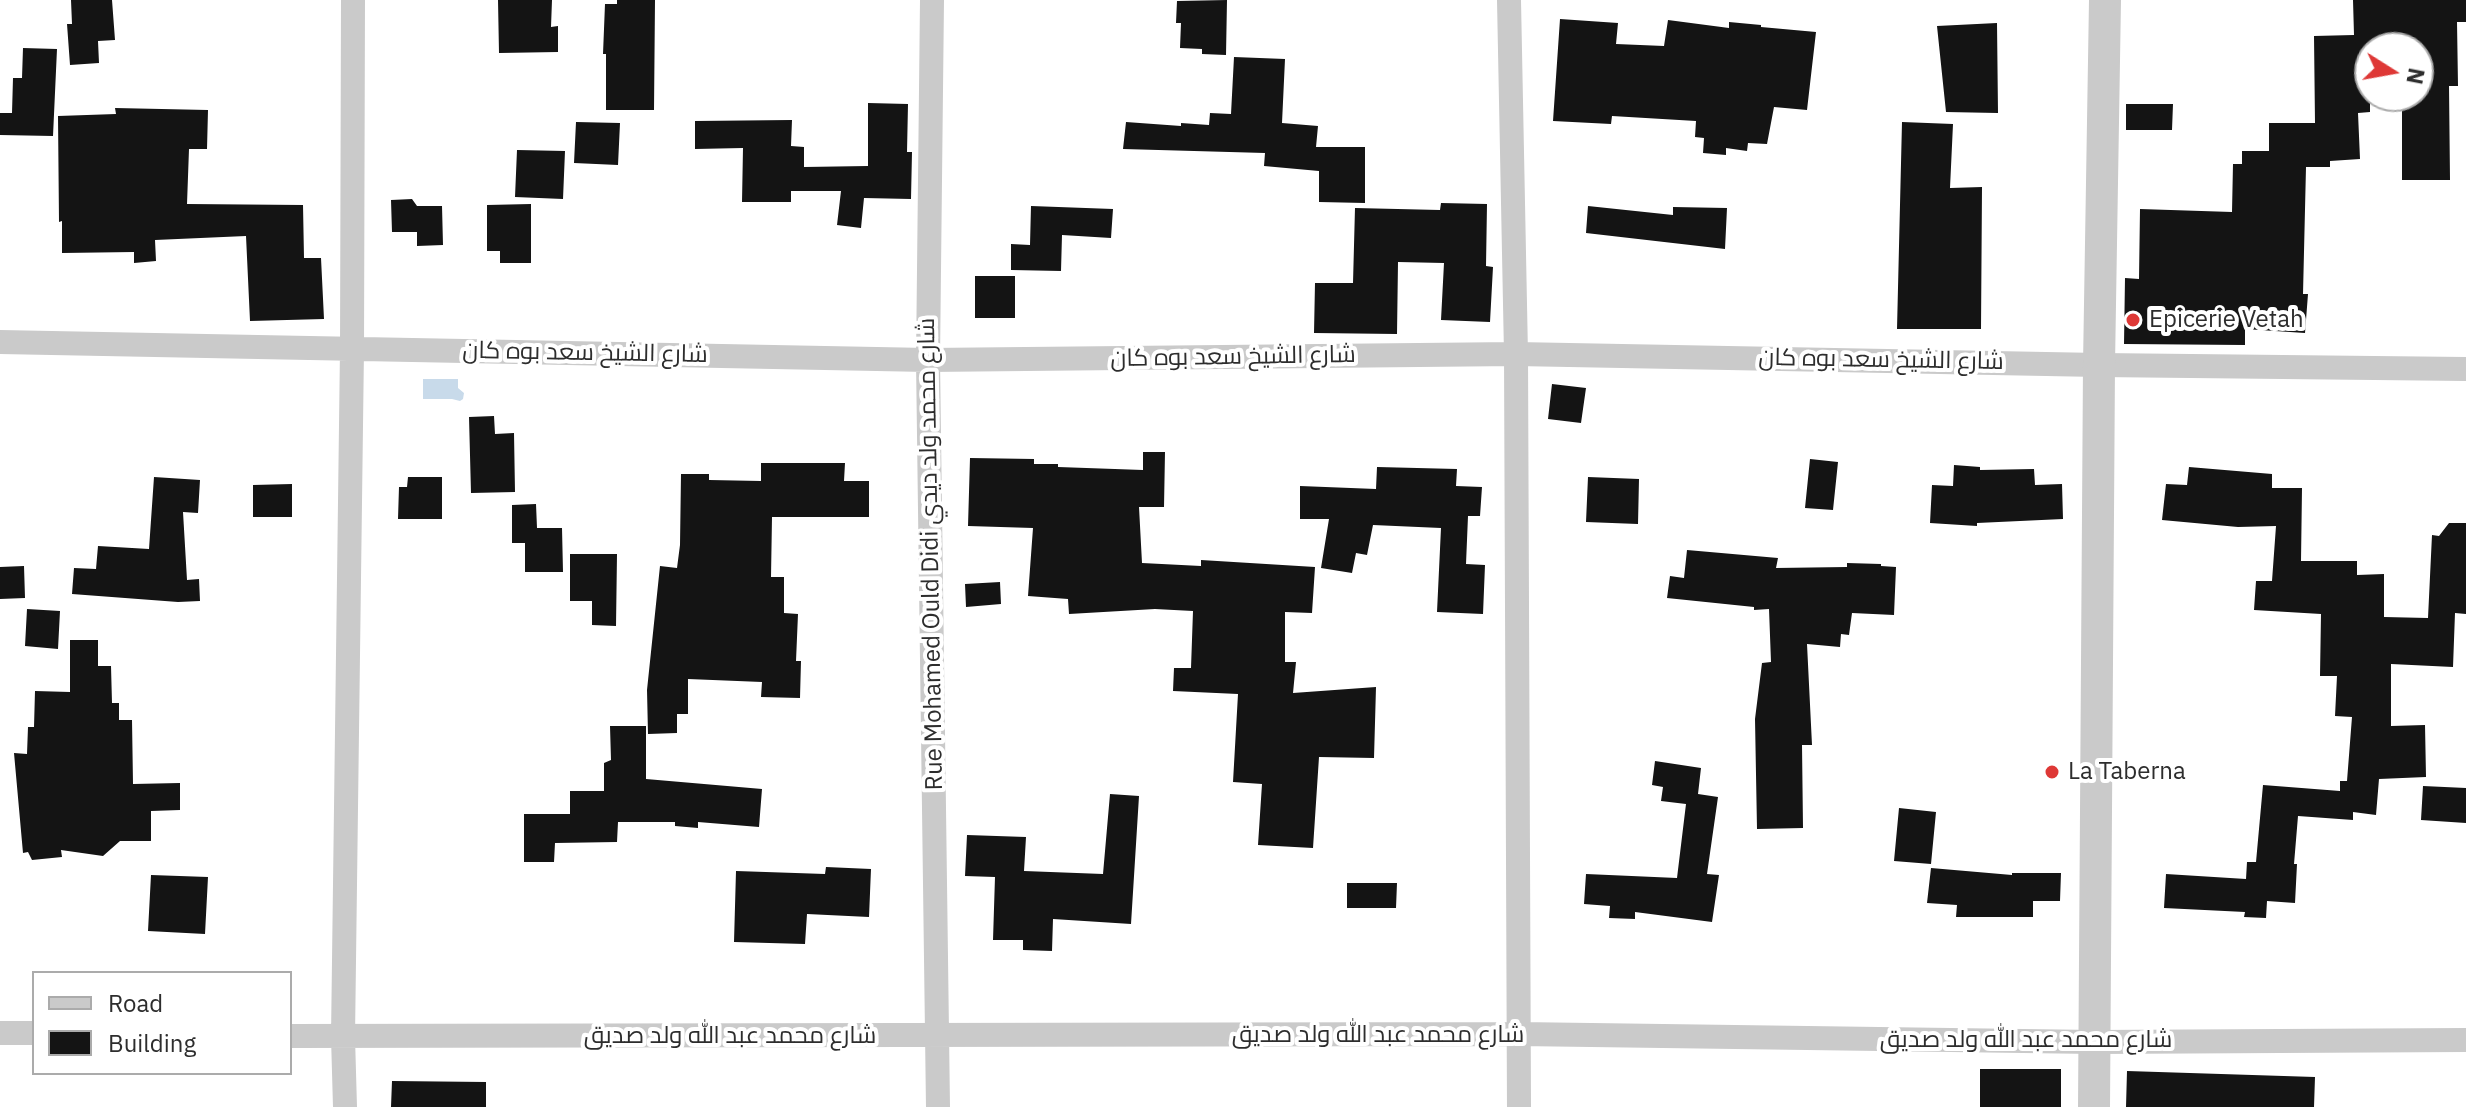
<!DOCTYPE html>
<meta charset="utf-8">
<style>
body{margin:0}
#map{position:relative;width:2466px;height:1107px;overflow:hidden;background:#fff;font-family:"IBM Plex Sans",sans-serif}
canvas{display:block}
.legend{position:absolute;left:32px;top:971px;width:260px;height:104px;box-sizing:border-box;background:#fff;border:2px solid #ababab;margin:0;padding:10px 14px;list-style:none;font-size:24px;color:#2d2d2d}
.legend li{display:flex;align-items:center;gap:16px;height:40px}
.legend b{width:40px;border:2px solid #ababab}
.north{position:absolute;left:2354px;top:32px;width:80px;height:80px;box-sizing:border-box;background:#fff;border:2px solid #ababab;border-radius:50%;rotate:101deg;font-size:22px;font-weight:700;line-height:32px;text-align:center;color:#2d2d2d}
.north::after{content:'';display:block;margin:auto;width:28px;height:36px;background:#de3836;clip-path:polygon(50% 0,100% 100%,50% 72%,0 100%)}
</style>
<div id="map">
<canvas width="2466" height="1107"></canvas>
<ul class="legend">
<li><b style="height:10px;background:#cacaca"></b>Road</li>
<li><b style="height:22px;background:#141414"></b>Building</li>
</ul>
<div class="north">N</div>
</div>
<script>
const ctx = document.querySelector('canvas').getContext('2d');
ctx.lineJoin = 'round';
function fill(path, color) { ctx.fillStyle = color; ctx.fill(path, 'evenodd'); }
function trace(path, color, width, dash) { ctx.strokeStyle = color; ctx.lineWidth = width; ctx.lineCap = dash ? 'butt' : 'round'; ctx.setLineDash(dash || []); ctx.stroke(path); }
function label(font, color, halo, rows, align = 'center') {
  ctx.font = font + ' "IBM Plex Sans",Cairo,sans-serif'; ctx.lineWidth = 8; ctx.setLineDash([]); ctx.textBaseline = 'middle'; ctx.strokeStyle = halo; ctx.fillStyle = color; for (const [text, x, y, turn = 0] of rows) {
    ctx.save(); ctx.translate(x, y); ctx.rotate((+turn || 0) * Math.PI / 180); ctx.textAlign = isNaN(turn) ? turn : align; if (halo) ctx.strokeText(text, 0, 0); ctx.fillText(text, 0, 0); ctx.restore();
  }
}
const water = new Path2D(`
 M 423,379 L 458,379 L 458,388 L 464,393 L 463,399 L 460,401 L 452,399 L 423,399 Z`);
const building = new Path2D(`
 M 71,0 L 112,0 L 115,40 L 98,41 L 99,63 L 70,65 L 67,24 L 72,24 Z
 M 498,0 L 552,0 L 551,27 L 558,26 L 558,52 L 499,53 Z
 M 617,0 L 655,0 L 654,110 L 606,110 L 606,54 L 603,54 L 605,4 L 617,4 Z
 M 1227,0 L 1226,55 L 1202,54 L 1202,49 L 1180,48 L 1181,23 L 1176,23 L 1177,1 Z
 M 2353,0 L 2466,0 L 2466,22 L 2457,22 L 2458,86 L 2449,86 L 2450,180 L 2402,180 L 2402,96 L 2418,96 L 2418,48 L 2370,48 L 2370,112 L 2358,113 L 2360,159 L 2330,161 L 2330,167 L 2306,167 L 2303,294 L 2308,294 L 2305,333 L 2245,329 L 2245,345 L 2124,344 L 2125,278 L 2139,279 L 2140,209 L 2232,212 L 2233,164 L 2242,164 L 2242,151 L 2269,151 L 2269,123 L 2315,123 L 2314,36 L 2354,35 Z
 M 1560,19 L 1618,23 L 1616,44 L 1664,46 L 1668,20 L 1729,28 L 1729,22 L 1761,25 L 1761,27 L 1816,32 L 1807,110 L 1774,107 L 1767,144 L 1748,143 L 1747,151 L 1726,148 L 1726,155 L 1703,153 L 1704,138 L 1695,137 L 1696,121 L 1612,116 L 1611,124 L 1553,121 Z
 M 1997,23 L 1998,113 L 1946,112 L 1937,26 Z
 M 23,48 L 57,49 L 53,136 L 0,135 L 0,113 L 12,113 L 13,78 L 22,78 Z
 M 1234,57 L 1285,59 L 1282,123 L 1318,126 L 1316,147 L 1365,147 L 1365,203 L 1319,202 L 1319,171 L 1264,166 L 1265,153 L 1123,149 L 1126,122 L 1181,126 L 1181,123 L 1209,125 L 1210,113 L 1231,114 Z
 M 868,103 L 908,104 L 907,152 L 912,152 L 911,199 L 864,198 L 861,228 L 837,225 L 841,191 L 791,191 L 791,202 L 742,202 L 743,148 L 695,149 L 695,121 L 792,120 L 791,146 L 804,147 L 804,167 L 868,166 Z
 M 2126,104 L 2173,104 L 2172,130 L 2126,130 Z
 M 115,108 L 208,110 L 207,149 L 189,149 L 187,204 L 303,205 L 304,258 L 321,258 L 324,319 L 250,321 L 246,236 L 155,240 L 156,261 L 134,263 L 134,252 L 62,253 L 62,221 L 59,222 L 58,116 L 116,114 Z
 M 576,122 L 620,123 L 618,165 L 574,163 Z
 M 1902,122 L 1953,124 L 1950,188 L 1982,187 L 1981,329 L 1897,329 Z
 M 517,150 L 565,151 L 563,199 L 515,197 Z
 M 412,199 L 417,206 L 442,206 L 443,245 L 417,246 L 417,232 L 392,232 L 391,200 Z
 M 1441,203 L 1487,204 L 1486,266 L 1493,267 L 1490,322 L 1441,320 L 1444,263 L 1398,262 L 1397,334 L 1314,333 L 1315,283 L 1353,283 L 1355,208 L 1440,210 Z
 M 531,204 L 531,263 L 500,263 L 500,251 L 487,251 L 487,205 Z
 M 1031,206 L 1113,209 L 1111,238 L 1062,235 L 1061,271 L 1011,270 L 1011,244 L 1030,245 Z
 M 1588,206 L 1673,215 L 1673,207 L 1727,208 L 1725,249 L 1586,233 Z
 M 975,276 L 1015,276 L 1015,318 L 975,318 Z
 M 1552,384 L 1586,388 L 1581,423 L 1548,419 Z
 M 494,416 L 495,434 L 514,433 L 515,492 L 471,493 L 469,417 Z
 M 1143,452 L 1165,452 L 1164,507 L 1139,507 L 1142,563 L 1201,566 L 1201,560 L 1315,567 L 1312,613 L 1285,612 L 1285,662 L 1296,662 L 1293,693 L 1376,687 L 1374,758 L 1319,757 L 1313,848 L 1258,845 L 1262,784 L 1233,782 L 1238,694 L 1173,691 L 1174,668 L 1191,668 L 1193,611 L 1155,609 L 1069,614 L 1068,599 L 1028,596 L 1033,528 L 968,526 L 970,458 L 1034,459 L 1034,464 L 1058,464 L 1058,467 L 1143,470 Z
 M 1810,459 L 1838,462 L 1833,510 L 1805,508 Z
 M 761,463 L 845,463 L 844,481 L 869,481 L 869,517 L 772,517 L 771,577 L 784,577 L 784,613 L 798,614 L 796,661 L 801,661 L 800,698 L 761,697 L 762,682 L 688,679 L 688,714 L 677,714 L 677,733 L 648,734 L 647,690 L 660,566 L 677,568 L 680,545 L 681,474 L 709,474 L 709,480 L 761,481 Z
 M 1954,465 L 1980,467 L 1980,470 L 2034,469 L 2035,485 L 2062,484 L 2063,519 L 1977,523 L 1977,526 L 1930,523 L 1932,485 L 1953,486 Z
 M 1377,467 L 1457,469 L 1456,486 L 1482,487 L 1480,516 L 1468,516 L 1466,564 L 1485,565 L 1483,614 L 1437,612 L 1441,528 L 1373,525 L 1367,555 L 1356,553 L 1352,573 L 1321,568 L 1329,519 L 1300,519 L 1300,486 L 1376,489 Z
 M 2189,467 L 2272,474 L 2272,488 L 2302,488 L 2301,561 L 2357,561 L 2357,575 L 2384,574 L 2384,617 L 2428,618 L 2432,535 L 2439,536 L 2449,523 L 2466,523 L 2466,614 L 2455,613 L 2453,667 L 2391,664 L 2391,726 L 2425,725 L 2426,777 L 2379,779 L 2376,815 L 2353,812 L 2353,820 L 2298,816 L 2294,864 L 2297,864 L 2295,903 L 2267,901 L 2266,918 L 2244,917 L 2245,912 L 2164,908 L 2166,874 L 2246,879 L 2247,862 L 2256,862 L 2263,785 L 2340,791 L 2340,781 L 2347,781 L 2352,717 L 2335,716 L 2337,676 L 2320,676 L 2321,614 L 2254,610 L 2256,581 L 2272,581 L 2276,526 L 2238,527 L 2162,520 L 2166,484 L 2187,485 Z
 M 154,477 L 200,480 L 198,513 L 183,512 L 187,580 L 199,579 L 200,601 L 178,602 L 72,594 L 74,568 L 96,569 L 98,546 L 149,549 Z
 M 408,477 L 442,477 L 442,519 L 398,519 L 399,487 L 407,487 Z
 M 1588,477 L 1639,479 L 1638,524 L 1586,522 Z
 M 292,484 L 292,517 L 253,517 L 253,485 Z
 M 536,504 L 537,528 L 562,528 L 563,572 L 525,572 L 525,543 L 512,543 L 512,505 Z
 M 1687,550 L 1778,558 L 1776,568 L 1847,567 L 1847,563 L 1881,564 L 1881,566 L 1896,567 L 1894,615 L 1852,613 L 1849,635 L 1841,634 L 1840,647 L 1807,644 L 1812,745 L 1802,745 L 1803,828 L 1757,829 L 1755,719 L 1762,663 L 1771,662 L 1769,609 L 1754,610 L 1754,607 L 1667,598 L 1670,576 L 1684,578 Z
 M 570,554 L 617,554 L 616,626 L 592,625 L 592,601 L 570,601 Z
 M 24,566 L 25,598 L 0,599 L 0,567 Z
 M 1000,582 L 1001,604 L 966,607 L 965,584 Z
 M 27,609 L 60,611 L 58,649 L 25,646 Z
 M 70,640 L 98,640 L 98,666 L 111,666 L 112,703 L 119,703 L 119,720 L 132,720 L 133,784 L 180,783 L 180,810 L 151,811 L 151,841 L 120,841 L 103,856 L 61,850 L 62,857 L 32,860 L 28,852 L 23,853 L 14,753 L 27,754 L 28,727 L 34,727 L 35,691 L 70,692 Z
 M 610,726 L 646,726 L 646,779 L 762,789 L 759,827 L 698,822 L 698,828 L 675,826 L 675,822 L 618,822 L 617,842 L 555,843 L 554,862 L 524,862 L 524,814 L 570,814 L 570,791 L 604,791 L 604,763 L 611,760 Z
 M 1655,761 L 1701,768 L 1698,794 L 1718,797 L 1707,874 L 1719,875 L 1712,922 L 1635,912 L 1635,919 L 1609,918 L 1610,906 L 1584,904 L 1586,874 L 1677,878 L 1686,804 L 1661,801 L 1663,787 L 1652,785 Z
 M 2423,786 L 2466,788 L 2466,823 L 2421,820 Z
 M 1110,794 L 1139,796 L 1131,924 L 1053,919 L 1052,951 L 1023,950 L 1023,940 L 993,940 L 995,877 L 965,876 L 967,835 L 1026,837 L 1024,871 L 1103,874 Z
 M 1899,808 L 1936,812 L 1931,864 L 1894,861 Z
 M 826,867 L 871,869 L 869,917 L 807,914 L 805,944 L 734,942 L 736,871 L 825,874 Z
 M 1931,868 L 2012,875 L 2012,873 L 2061,873 L 2060,901 L 2033,901 L 2033,917 L 1956,917 L 1957,905 L 1927,903 Z
 M 151,875 L 208,877 L 205,934 L 148,931 Z
 M 1347,883 L 1397,883 L 1396,908 L 1347,908 Z
 M 1980,1069 L 2061,1069 L 2061,1107 L 1980,1107 Z
 M 2127,1071 L 2315,1077 L 2314,1107 L 2126,1107 Z
 M 392,1081 L 486,1082 L 486,1107 L 391,1107 Z`);
const minor = new Path2D(`
 M 932,0 L 928,360 L 938,1107
 M 1509,0 L 1516,354 L 1519,1107
 M 0,342 L 928,360 L 1516,354 L 2099,365 L 2466,369
 M 0,1033 L 34,1033
 M 290,1036 L 1519,1034 L 2095,1042 L 2466,1040
 M 345,1107 L 343,1037 L 352,349 L 353,0`);
const tertiary = new Path2D(`
 M 2094,1107 L 2099,365 L 2105,0`);
const markers = [
 [2133,320,8,"#de3836"],
 [2052,772,8,"#de3836"]
];
const poiNames = [
 ["Epicerie Vetah",2149,320],
 ["La Taberna",2068,772]
];
const streetNames = [
 ["شارع الشيخ سعد بوه كان",585,353,1],
 ["شارع الشيخ سعد بوه كان",1233,357,-1],
 ["شارع الشيخ سعد بوه كان",1881,360,1],
 ["Rue Mohamed Ould Didi شارع محمد ولد ديدي",931,554,-91],
 ["شارع محمد عبد الله ولد صديق",1378,1035],
 ["شارع محمد عبد الله ولد صديق",730,1036],
 ["شارع محمد عبد الله ولد صديق",2026,1040]
];
fill(water, '#c8daea');
fill(building, '#141414');
trace(minor, '#cacaca', 24);
trace(tertiary, '#cacaca', 32);
for (const [x, y, r, color] of markers) { const dot = new Path2D(); dot.arc(x, y, r, 0, 2 * Math.PI); ctx.fillStyle = color; ctx.fill(dot); trace(dot, '#fff', 3); }
label('24px', '#2d2d2d', '#fff', poiNames, 'left');
label('24px', '#2d2d2d', '#fff', streetNames);
</script>
